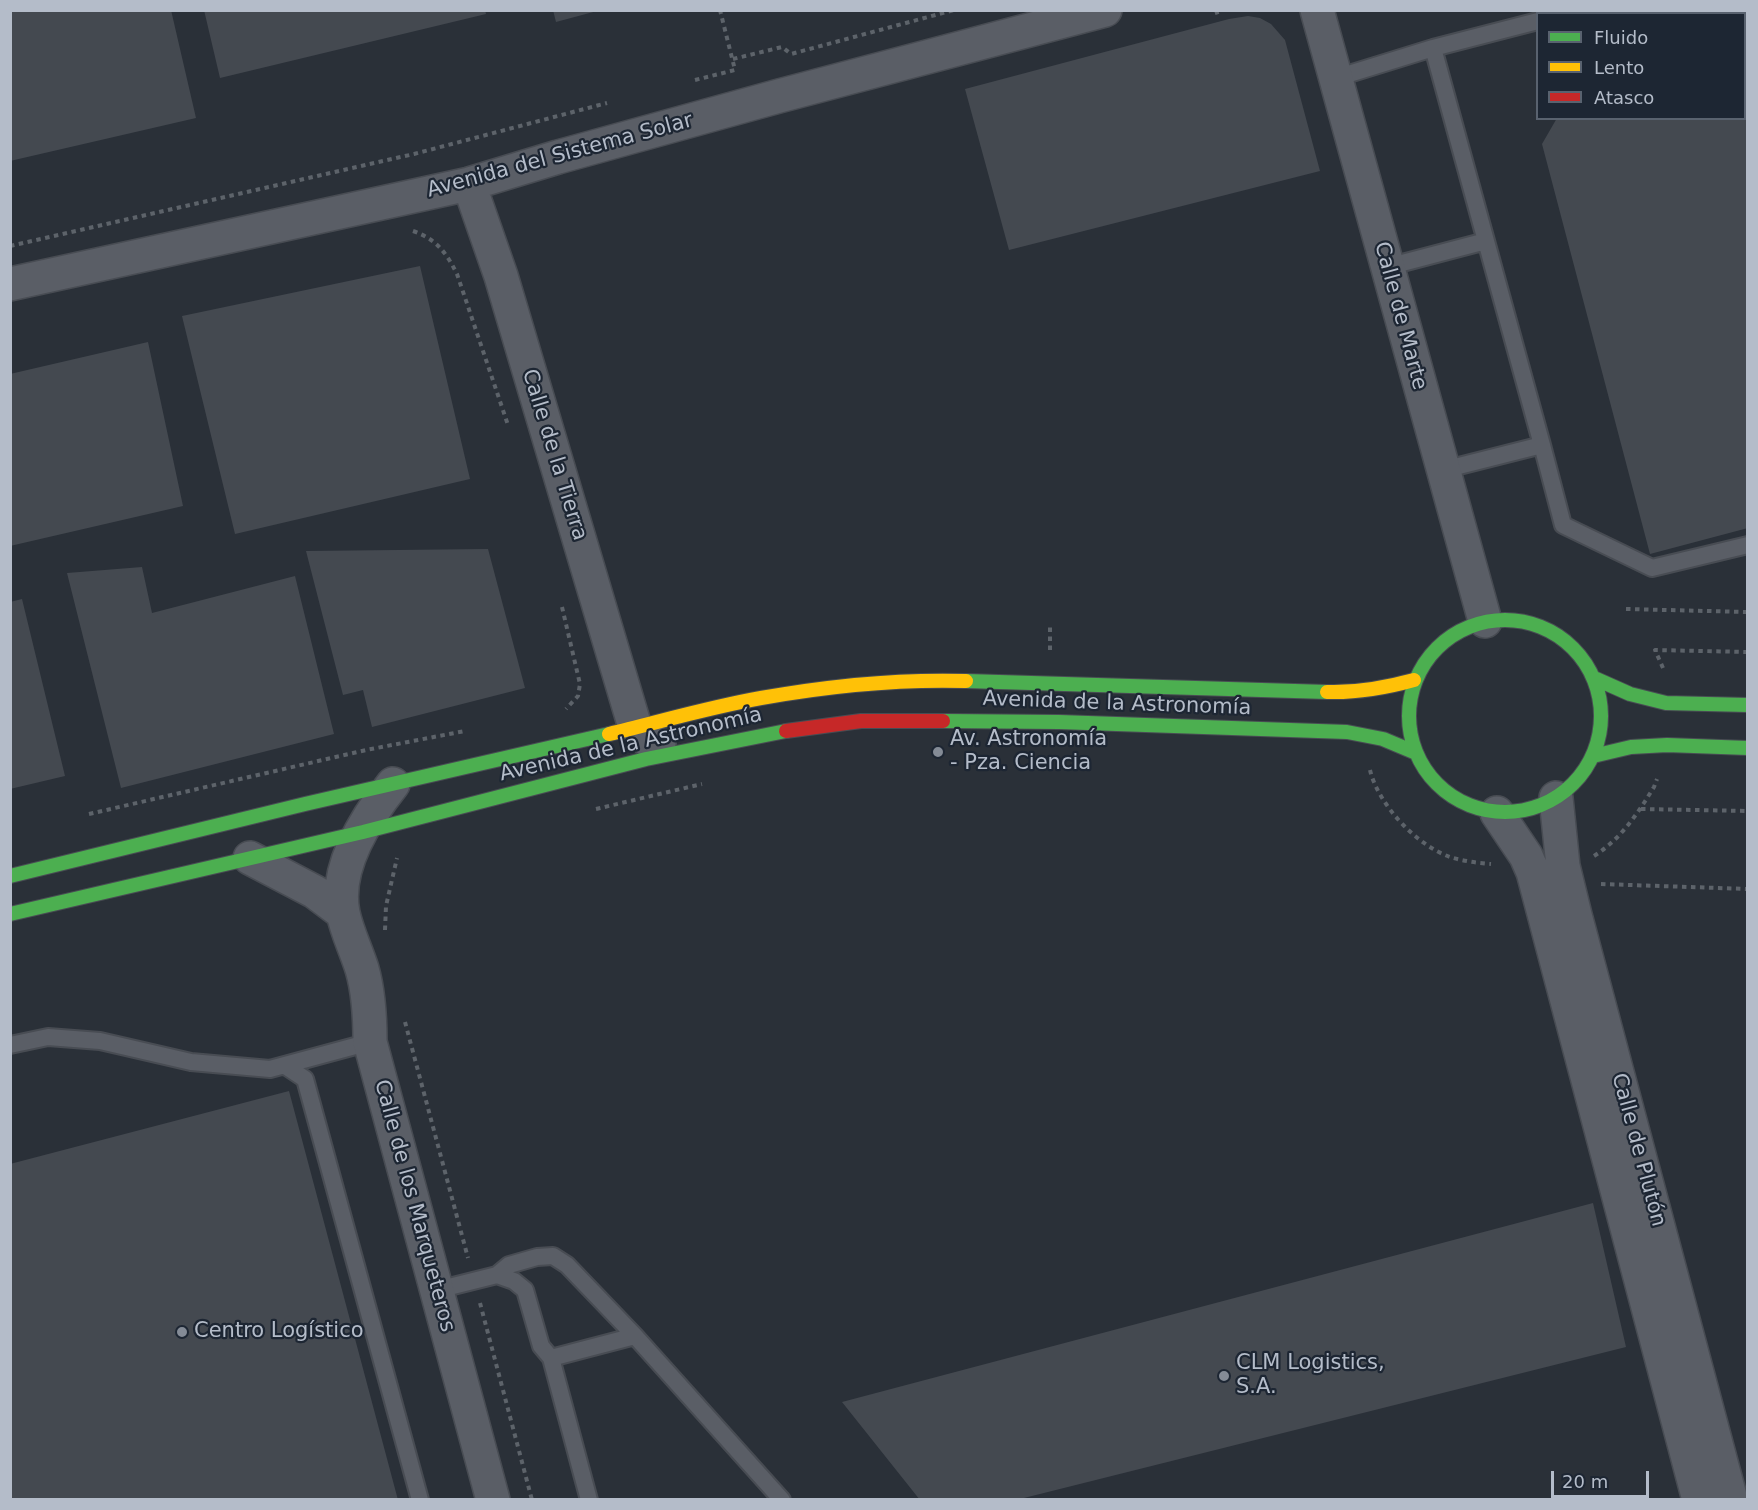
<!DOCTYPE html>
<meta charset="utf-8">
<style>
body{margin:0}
#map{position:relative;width:1758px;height:1510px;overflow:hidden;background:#2a3038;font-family:"DejaVu Sans",sans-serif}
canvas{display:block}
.frame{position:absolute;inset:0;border:12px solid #b4bcc9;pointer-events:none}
.legend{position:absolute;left:1536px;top:12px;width:210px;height:108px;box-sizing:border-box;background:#1d2633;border:2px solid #59626f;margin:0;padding:8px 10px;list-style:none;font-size:18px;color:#b4bcc9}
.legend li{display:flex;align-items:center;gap:12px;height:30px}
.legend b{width:30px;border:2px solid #59626f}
.scale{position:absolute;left:1551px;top:1471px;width:98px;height:27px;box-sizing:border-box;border:3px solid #b4bcc9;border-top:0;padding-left:8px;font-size:18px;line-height:21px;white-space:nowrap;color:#b4bcc9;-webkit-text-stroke:4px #1d2633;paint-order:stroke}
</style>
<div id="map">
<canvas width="1758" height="1510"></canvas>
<div class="frame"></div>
<ul class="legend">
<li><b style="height:8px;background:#4caf50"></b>Fluido</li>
<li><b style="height:8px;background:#ffc107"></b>Lento</li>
<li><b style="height:8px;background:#c62828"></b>Atasco</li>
</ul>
<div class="scale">20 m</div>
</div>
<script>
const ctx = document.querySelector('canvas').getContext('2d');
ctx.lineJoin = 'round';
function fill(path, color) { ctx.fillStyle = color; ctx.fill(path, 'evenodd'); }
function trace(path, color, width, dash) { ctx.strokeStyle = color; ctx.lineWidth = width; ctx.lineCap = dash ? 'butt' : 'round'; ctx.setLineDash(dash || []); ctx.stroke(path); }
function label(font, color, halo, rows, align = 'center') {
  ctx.font = font + ' "DejaVu Sans",sans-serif'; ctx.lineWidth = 4.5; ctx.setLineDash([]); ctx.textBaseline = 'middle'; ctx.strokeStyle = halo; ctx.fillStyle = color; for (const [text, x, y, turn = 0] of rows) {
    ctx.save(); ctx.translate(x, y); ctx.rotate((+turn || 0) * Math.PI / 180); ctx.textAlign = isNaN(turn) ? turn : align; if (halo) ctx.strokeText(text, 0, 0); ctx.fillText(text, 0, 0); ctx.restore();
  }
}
const building = new Path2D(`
 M 10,10 L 171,10 L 196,118 L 10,161 Z
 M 204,10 L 485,10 L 486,14 L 220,78 Z
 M 553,10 L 597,10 L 597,11 L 556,22 Z
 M 1248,16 L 1260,18 L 1271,24 L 1285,40 L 1320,171 L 1009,250 L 965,89 L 1229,19 Z
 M 1744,19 L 1748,19 L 1748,528 L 1650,554 L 1542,144 L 1557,118 L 1744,118 Z
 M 420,266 L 470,479 L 235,534 L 182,316 Z
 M 148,342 L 183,506 L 10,546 L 10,374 Z
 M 488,549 L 525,688 L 372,727 L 363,690 L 343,695 L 306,551 Z
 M 142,567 L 152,613 L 295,576 L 334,734 L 121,788 L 67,573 Z
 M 22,599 L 65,776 L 10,789 L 10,602 Z
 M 289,1091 L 398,1500 L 10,1500 L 10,1164 Z
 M 1593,1203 L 1626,1347 L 1016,1500 L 920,1500 L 842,1402 Z`);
const path = new Path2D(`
 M 1216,10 L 1218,16
 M 733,59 L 782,47 L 791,54 L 954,10
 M 695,80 L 735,70 L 720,10
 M 413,231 C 436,239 446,252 457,274 L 508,425
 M 10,246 L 414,154 L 607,103
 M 562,607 L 580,684 L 578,696 L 566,709
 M 1626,609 L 1748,612
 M 1050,650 L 1050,623
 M 1663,668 L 1655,650 L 1748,652
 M 1370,770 C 1378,804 1416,845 1450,857 C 1463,861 1477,863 1491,864
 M 596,809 L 702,784
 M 1641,809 L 1748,811
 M 89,814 L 366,750 L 465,731
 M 1594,856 C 1621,839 1638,813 1654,787 L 1657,779
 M 1601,884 L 1748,889
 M 385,930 L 386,906 L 397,858
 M 405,1022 L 468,1258
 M 480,1303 L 532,1500`);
const lane = new Path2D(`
 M 1566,14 L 1577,10
 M 1433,48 L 1538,21
 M 1336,78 L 1433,48 L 1542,445 L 1443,470
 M 1387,267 L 1486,241
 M 1542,445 L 1563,525 L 1652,568 L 1748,545
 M 10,1045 L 48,1037 L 100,1041 L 191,1062 L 270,1069 L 370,1042
 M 284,1065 L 305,1079 L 420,1500
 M 497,1275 L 514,1281 L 525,1290 L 541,1346 L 551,1358
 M 437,1290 L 497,1275 L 509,1265 L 537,1257 L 553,1256 L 567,1265 L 635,1336
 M 589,1500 L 551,1358 L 635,1336 L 782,1500`);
const street = new Path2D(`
 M 1317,10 L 1485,621
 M 469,184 L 501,276 L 635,727 L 648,740 L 659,744
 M 10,284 L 469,184 L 558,157 L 779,96 L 1105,10
 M 393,784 C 366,818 334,868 343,913 C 347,932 356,950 362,969 C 369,993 370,1017 370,1042 L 493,1500
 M 1556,798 L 1563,866 L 1575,915 L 1731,1500
 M 1497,813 L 1526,856 L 1533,872 L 1699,1500
 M 250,858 L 315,892 L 343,913`);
const fast = new Path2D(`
 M1409 716a96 96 0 1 1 192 0a96 96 0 1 1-192 0Z
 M 1594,678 L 1630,694 L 1666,703 L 1748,705
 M 966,681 L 1327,692
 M 943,721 L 1059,722 L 1347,732 L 1383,739 L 1414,752
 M 1593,756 L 1631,747 L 1667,745 L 1748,748
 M 10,876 L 305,804 L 609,734
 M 10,914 L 363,832 L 646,759 L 786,731`);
const slow = new Path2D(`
 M 1327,692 C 1358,693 1385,688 1414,680
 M 609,734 C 659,722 710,707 761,698 C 828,686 897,679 966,681`);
const jam = new Path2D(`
 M 786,731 L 861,721 L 943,721`);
const markers = [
 [938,752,6,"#848b96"],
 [182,1332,6,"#848b96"],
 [1224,1376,6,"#848b96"]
];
const streetNames = [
 ["Avenida del Sistema Solar",560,156,-15],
 ["Calle de Marte",1400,316,75],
 ["Calle de la Tierra",554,455,73],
 ["Avenida de la Astronomía",1117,704,2],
 ["Avenida de la Astronomía",631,745,-13],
 ["Calle de Plutón",1638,1150,75],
 ["Calle de los Marqueteros",414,1206,75]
];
const poiNames = [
 ["Av. Astronomía",950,740],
 ["- Pza. Ciencia",950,764],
 ["Centro Logístico",194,1332],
 ["CLM Logistics,",1236,1364],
 ["S.A.",1236,1388]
];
fill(building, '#444950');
trace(lane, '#484c53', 20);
trace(street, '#484c53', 36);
trace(fast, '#484c53', 16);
trace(slow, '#484c53', 16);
trace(jam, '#484c53', 16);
trace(path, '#5d636a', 4, [4.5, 4.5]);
trace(lane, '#5a5e66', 16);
trace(street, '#5a5e66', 33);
trace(fast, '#4caf50', 14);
trace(slow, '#ffc107', 14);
trace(jam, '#c62828', 14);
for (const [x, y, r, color] of markers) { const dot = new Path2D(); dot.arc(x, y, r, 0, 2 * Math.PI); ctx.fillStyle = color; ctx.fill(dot); trace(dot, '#1d2633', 2); }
label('21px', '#b4bcc9', '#1d2633', streetNames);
label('21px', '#b4bcc9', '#1d2633', poiNames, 'left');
</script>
